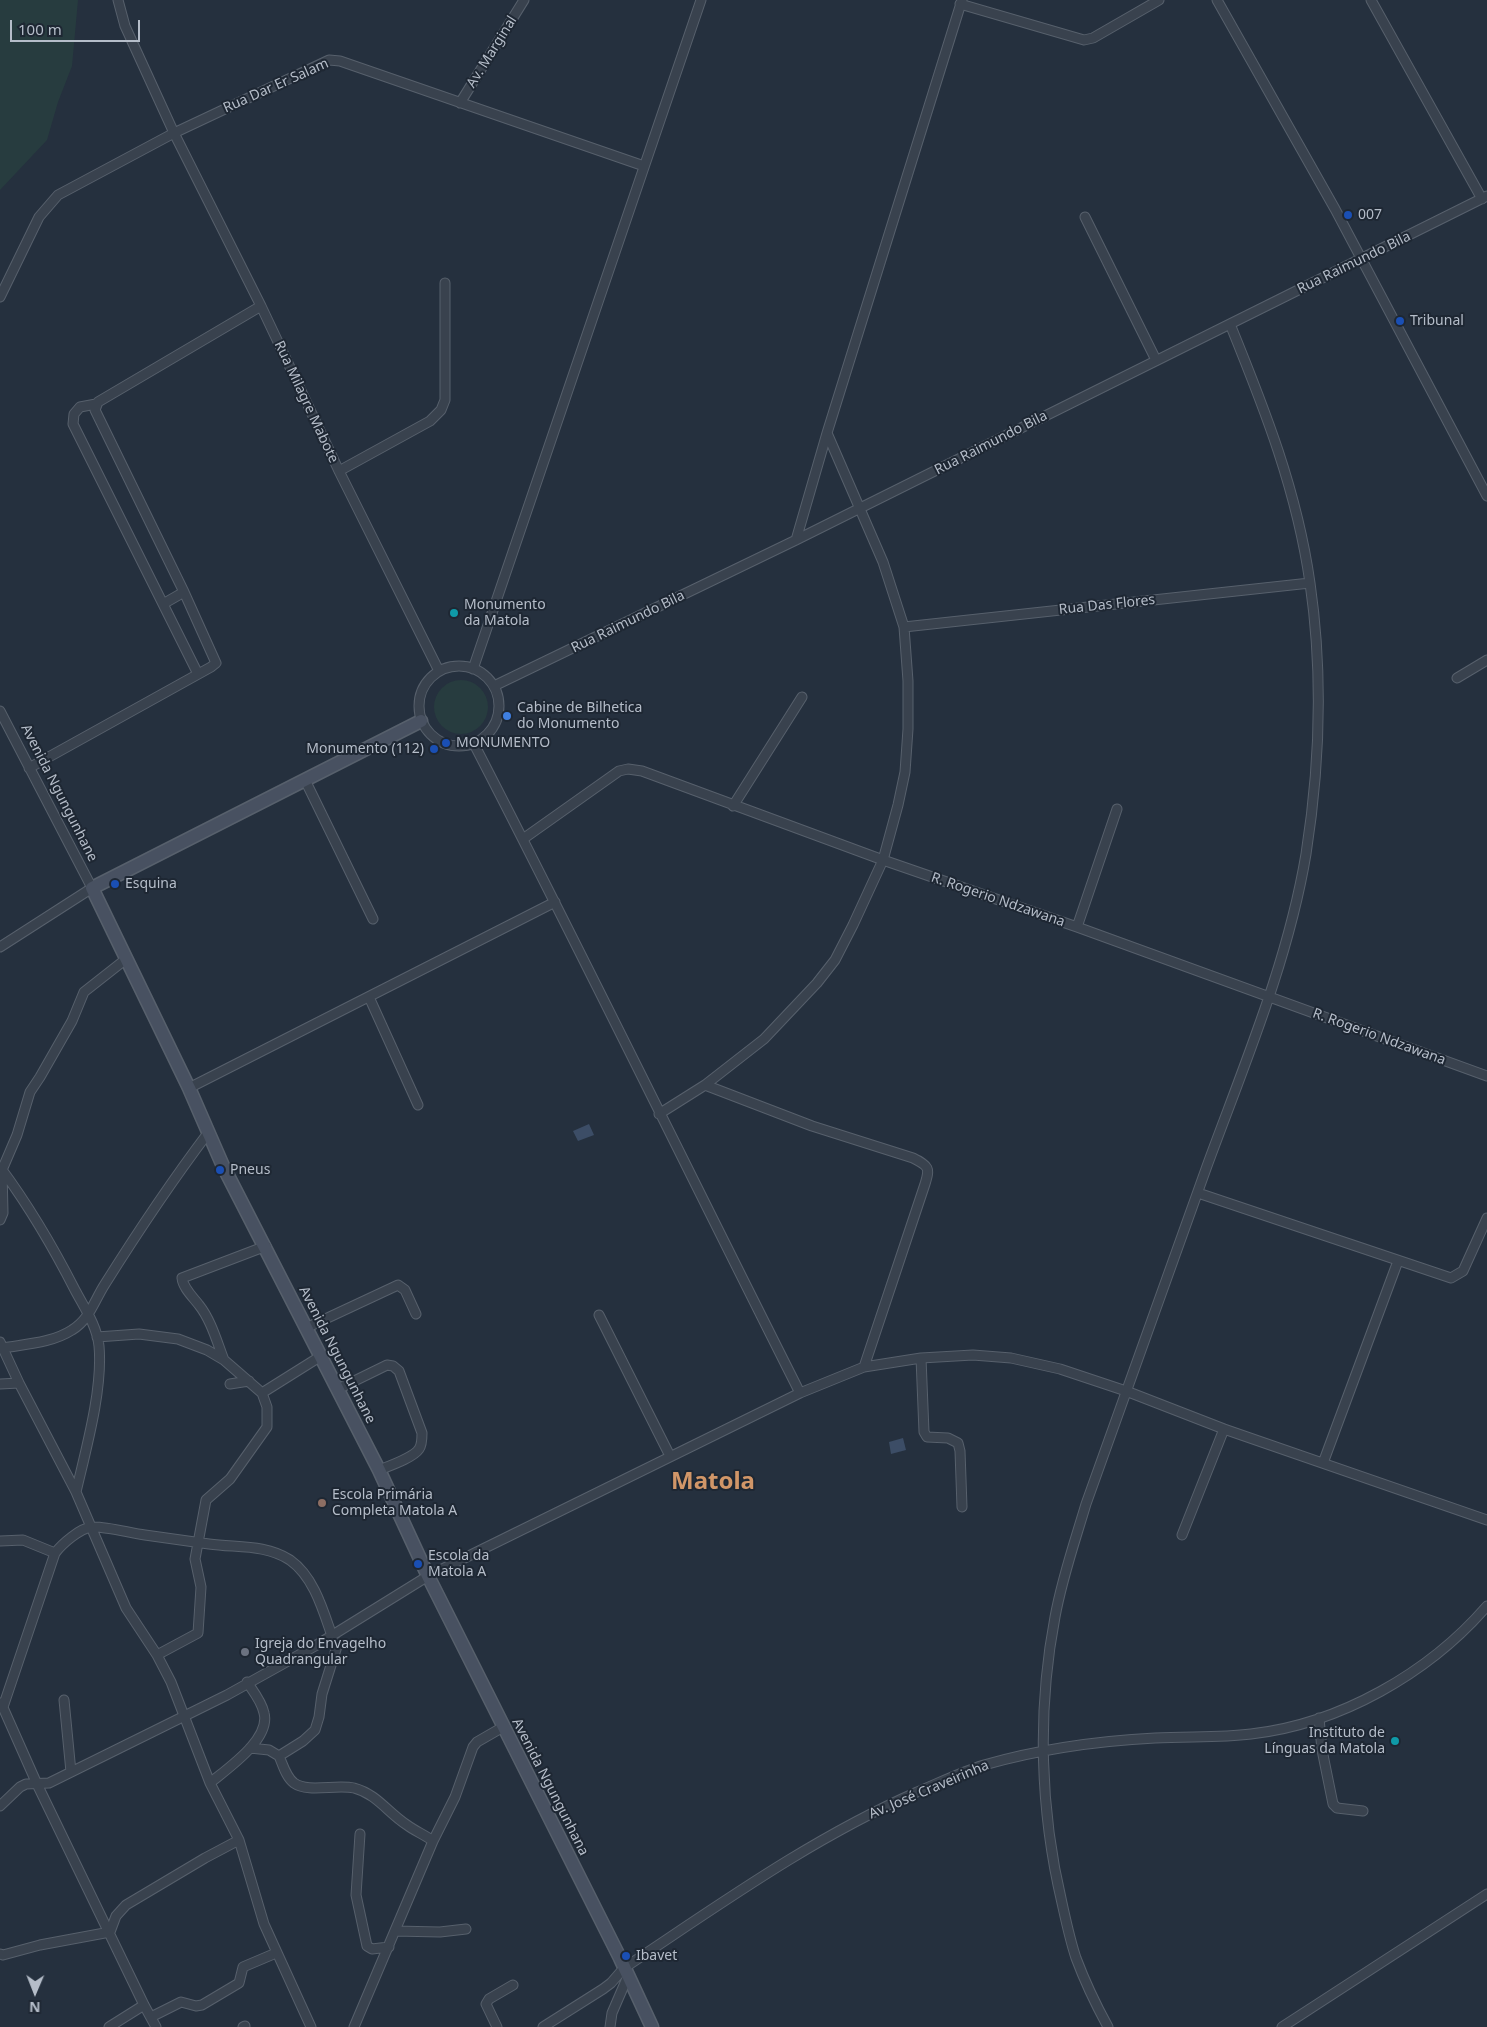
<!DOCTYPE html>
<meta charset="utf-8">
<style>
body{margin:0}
#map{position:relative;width:1487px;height:2027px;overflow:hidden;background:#25303e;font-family:"Noto Sans",sans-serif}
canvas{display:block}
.north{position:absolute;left:10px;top:1967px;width:50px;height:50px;-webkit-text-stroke:4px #1e2733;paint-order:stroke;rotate:181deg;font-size:14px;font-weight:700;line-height:20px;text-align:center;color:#b5bdc9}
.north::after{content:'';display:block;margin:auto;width:18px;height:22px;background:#b5bdc9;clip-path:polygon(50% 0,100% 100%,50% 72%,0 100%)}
.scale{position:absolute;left:10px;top:20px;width:130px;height:22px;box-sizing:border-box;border:2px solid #b5bdc9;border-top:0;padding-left:6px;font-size:15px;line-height:18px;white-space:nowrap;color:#b5bdc9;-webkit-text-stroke:4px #1e2733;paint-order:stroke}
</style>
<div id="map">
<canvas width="1487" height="2027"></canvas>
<div class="north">N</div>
<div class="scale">100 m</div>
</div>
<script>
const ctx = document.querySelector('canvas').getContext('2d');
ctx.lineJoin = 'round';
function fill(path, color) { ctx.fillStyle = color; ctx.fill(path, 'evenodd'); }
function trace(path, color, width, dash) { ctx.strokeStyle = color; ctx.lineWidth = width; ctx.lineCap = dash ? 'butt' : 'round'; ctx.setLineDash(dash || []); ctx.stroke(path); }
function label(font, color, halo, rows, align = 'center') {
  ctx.font = font + ' "Noto Sans",sans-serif'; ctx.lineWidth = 4; ctx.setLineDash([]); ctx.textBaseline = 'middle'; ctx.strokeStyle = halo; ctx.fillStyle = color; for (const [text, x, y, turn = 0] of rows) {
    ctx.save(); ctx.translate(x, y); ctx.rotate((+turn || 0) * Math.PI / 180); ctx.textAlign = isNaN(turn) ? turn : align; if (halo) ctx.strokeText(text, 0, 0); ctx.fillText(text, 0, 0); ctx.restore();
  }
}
const green = new Path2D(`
 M 0,0 L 78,0 L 72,66 L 58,102 L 47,140 L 0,190 Z
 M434 707a27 27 0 1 1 54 0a27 27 0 1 1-54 0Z`);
const water = new Path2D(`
 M 589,1124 L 594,1135 L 578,1141 L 573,1131 Z
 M 903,1438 L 906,1450 L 891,1454 L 889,1442 Z`);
const street = new Path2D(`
 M 118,0 L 125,26 L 174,133 L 261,306 L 339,471 L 439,671
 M 1217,0 L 1335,209 L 1487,496
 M 1371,0 L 1482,199
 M 960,4 L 1084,40 L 1093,38 L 1159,0
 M 460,103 L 524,0
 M 1085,217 L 1156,360
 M 0,297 L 39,217 L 58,195 L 174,133 L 329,60 L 340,61 L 644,166
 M 96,404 L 80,407 L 74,414 L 73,424 L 198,674
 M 339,471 L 430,421 L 441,410 L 445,400 L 445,283
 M 796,540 L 827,433 L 962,0
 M 163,604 L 184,592
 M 904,627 L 1310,583
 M419 706a40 40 0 1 1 80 0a40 40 0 1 1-80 0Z
 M 473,669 L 701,0
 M 1457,678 L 1487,660
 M 494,686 L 796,540 L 1487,196
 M 0,711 L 92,888 L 0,947
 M 474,744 C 585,959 691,1177 800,1393
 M 29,768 L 211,667 L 216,663 L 184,592 L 95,410 L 98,402 L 261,306
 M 305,780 L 373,919
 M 733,806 L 802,697
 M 523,839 L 619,771 L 628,769 L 642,771 L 883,860 L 1077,927 L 1487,1076
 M 1077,927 L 1117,809
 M 369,997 L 418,1105
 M 705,1085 L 812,1126 L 913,1158 C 929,1166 930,1168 925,1184 L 864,1367
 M 189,1088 L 555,902
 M 659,1114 L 705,1085 L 764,1039 L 817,983 L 835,960 L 853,925 L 883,860 L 898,805 L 905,772 L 908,729 L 908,681 L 904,627 L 883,562 L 827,433
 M 0,1167 C 29,1206 53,1247 75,1290 C 84,1307 97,1326 99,1346 C 103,1389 86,1449 76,1492
 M 1198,1193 L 1451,1278 L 1463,1271 L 1487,1218
 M 0,1220 L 3,1213 L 2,1170 L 17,1135 L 30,1092 L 40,1077 L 72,1021 L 84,992 L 126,959
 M 599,1315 L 670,1456
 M 306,1328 L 398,1285 L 405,1290 L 416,1314
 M 97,1337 L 139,1334 L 178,1339 L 207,1350 L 224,1360 L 262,1393 L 267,1407 L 267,1427 L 230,1479 L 206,1500 L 195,1559 L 201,1587 L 198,1633 L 157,1655
 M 0,1342 L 19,1383 L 76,1492 L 126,1608 L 157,1655 L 171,1682 L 210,1783 L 239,1840 L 264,1924 L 311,2027
 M 3,1348 C 26,1344 52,1343 72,1330 C 90,1319 94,1301 105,1284 C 137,1233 171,1182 208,1133
 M 921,1358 L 924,1432 L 927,1437 L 948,1438 L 958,1443 L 960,1451 L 962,1507
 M 224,1360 C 217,1342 211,1320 199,1305 C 193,1297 183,1288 182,1278 L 266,1246
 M 0,1384 L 19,1383
 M 230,1384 L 249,1381
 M 338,1389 L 387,1365 L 393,1366 L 399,1371 L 422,1433 C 422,1438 422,1445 419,1449 C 413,1458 389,1466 379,1470
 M 262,1393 L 321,1356
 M 1323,1463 L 1398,1261
 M 1182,1535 L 1224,1429
 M 0,1541 L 23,1540 L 55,1553
 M 64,1700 L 71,1772
 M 1,1703 L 37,1784 L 144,2005 L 156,2027
 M 3,1707 L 55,1553 C 62,1544 80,1528 92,1527 C 105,1526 130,1533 145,1535 C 166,1538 187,1541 209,1544 C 237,1548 265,1544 290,1560 C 314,1577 323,1610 332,1636
 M 1319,1718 L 1322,1750 L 1333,1804 L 1337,1808 L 1363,1811
 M 250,1748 L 269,1750 L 279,1756 C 283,1765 286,1777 294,1783 C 308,1793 336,1784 354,1788 C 377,1794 388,1813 407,1825 C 415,1831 425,1835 433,1841
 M 279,1756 L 303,1741 L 315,1730 L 319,1717 L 322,1694 L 338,1643
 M 210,1783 C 228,1768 271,1739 264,1713 C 262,1702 253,1691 247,1682
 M 0,1806 L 20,1787 L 26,1784 L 49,1783 L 227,1695 L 315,1646 L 428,1576 L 800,1393 L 864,1367 L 921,1358 L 973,1355 L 1011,1358 L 1060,1369 L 1126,1391 L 1224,1429 L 1487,1520
 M 360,1834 L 356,1895 L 367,1946 L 372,1949 L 389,1947
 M 395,1931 L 440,1932 L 466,1929
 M 0,1954 L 3,1955 L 40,1945 L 110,1932 L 116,1916 L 126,1905 L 205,1858 L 239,1840
 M 151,2017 L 181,2002 L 196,2006 L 202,2005 L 239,1983 L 243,1967 L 276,1953
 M 109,2027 L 144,2005
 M 243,2027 L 245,2026
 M 354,2027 L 433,1841 L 455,1797 L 473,1747 L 477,1742 L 503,1727
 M 497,2027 L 486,2004 L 489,1999 L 513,1985
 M 543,2027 L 603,1989 L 611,1983 L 624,1968 C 719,1905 812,1838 917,1792 C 939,1783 961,1772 984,1765 C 1040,1749 1097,1741 1155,1738 C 1187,1736 1219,1738 1251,1734 C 1340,1724 1429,1673 1487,1606
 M 610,2027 L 612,2013 L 628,1976
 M 1108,2027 C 1096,2005 1085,1982 1076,1958 C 1070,1940 1066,1921 1062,1903 C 1040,1810 1037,1711 1055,1617 C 1062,1578 1075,1541 1086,1504 C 1126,1391 1167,1279 1207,1166 C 1244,1065 1288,962 1306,854 C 1320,765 1323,673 1310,583 C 1297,491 1265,410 1230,324
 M 1282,2027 L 1487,1894`);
const secondary = new Path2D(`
 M 421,721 L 92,888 L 189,1088 L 223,1166 L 379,1470 L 428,1576 L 620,1958 L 652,2027`);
const markers = [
 [1348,215,5,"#1a4fb4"],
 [1400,321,5,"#1a4fb4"],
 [454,613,5,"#0f9aa8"],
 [507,716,5,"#3f7fe0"],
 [446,743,5,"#1a4fb4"],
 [434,749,5,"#1a4fb4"],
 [115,884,5,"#1a4fb4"],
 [220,1170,5,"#1a4fb4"],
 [322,1503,5,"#8d6e63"],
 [418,1564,5,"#1a4fb4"],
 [245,1652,5,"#6b7280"],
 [1395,1741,5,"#0f9aa8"],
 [626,1956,5,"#1a4fb4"]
];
const streetNames = [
 ["Av. Marginal",492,52,-58],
 ["Rua Dar Er Salam",276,86,-24],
 ["Rua Raimundo Bila",1354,263,-26],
 ["Rua Milagre Mabote",306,402,65],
 ["Rua Raimundo Bila",991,443,-27],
 ["Rua Das Flores",1107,605,-6],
 ["Rua Raimundo Bila",628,622,-26],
 ["Avenida Ngungunhane",59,793,63],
 ["R. Rogerio Ndzawana",998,900,19],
 ["R. Rogerio Ndzawana",1379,1037,20],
 ["Avenida Ngungunhane",337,1355,63],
 ["Avenida Ngungunhana",550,1787,63],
 ["Av. José Craveirinha",929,1790,-23]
];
const poiNames = [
 ["007",1358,215],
 ["Tribunal",1410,321],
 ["Monumento",464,605],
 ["da Matola",464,621],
 ["Cabine de Bilhetica",517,708],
 ["do Monumento",517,724],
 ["MONUMENTO",456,743],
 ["Monumento (112)",424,749,"right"],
 ["Esquina",125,884],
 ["Pneus",230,1170],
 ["Escola Primária",332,1495],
 ["Completa Matola A",332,1511],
 ["Escola da",428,1556],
 ["Matola A",428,1572],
 ["Igreja do Envagelho",255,1644],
 ["Quadrangular",255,1660],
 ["Instituto de",1385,1733,"right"],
 ["Línguas da Matola",1385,1749,"right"],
 ["Ibavet",636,1956]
];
const townNames = [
 ["Matola",713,1482]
];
fill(green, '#273c3f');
fill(water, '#3c4d66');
trace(street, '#57606c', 11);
trace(secondary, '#57606c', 15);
trace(street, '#39424e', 9);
trace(secondary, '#485161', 12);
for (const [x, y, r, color] of markers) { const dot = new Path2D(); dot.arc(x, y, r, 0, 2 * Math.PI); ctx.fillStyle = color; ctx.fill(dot); trace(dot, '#1e2733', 2); }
label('14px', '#b5bdc9', '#1e2733', streetNames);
label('14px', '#b5bdc9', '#1e2733', poiNames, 'left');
label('bold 24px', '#d19668', '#1e2733', townNames);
</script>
